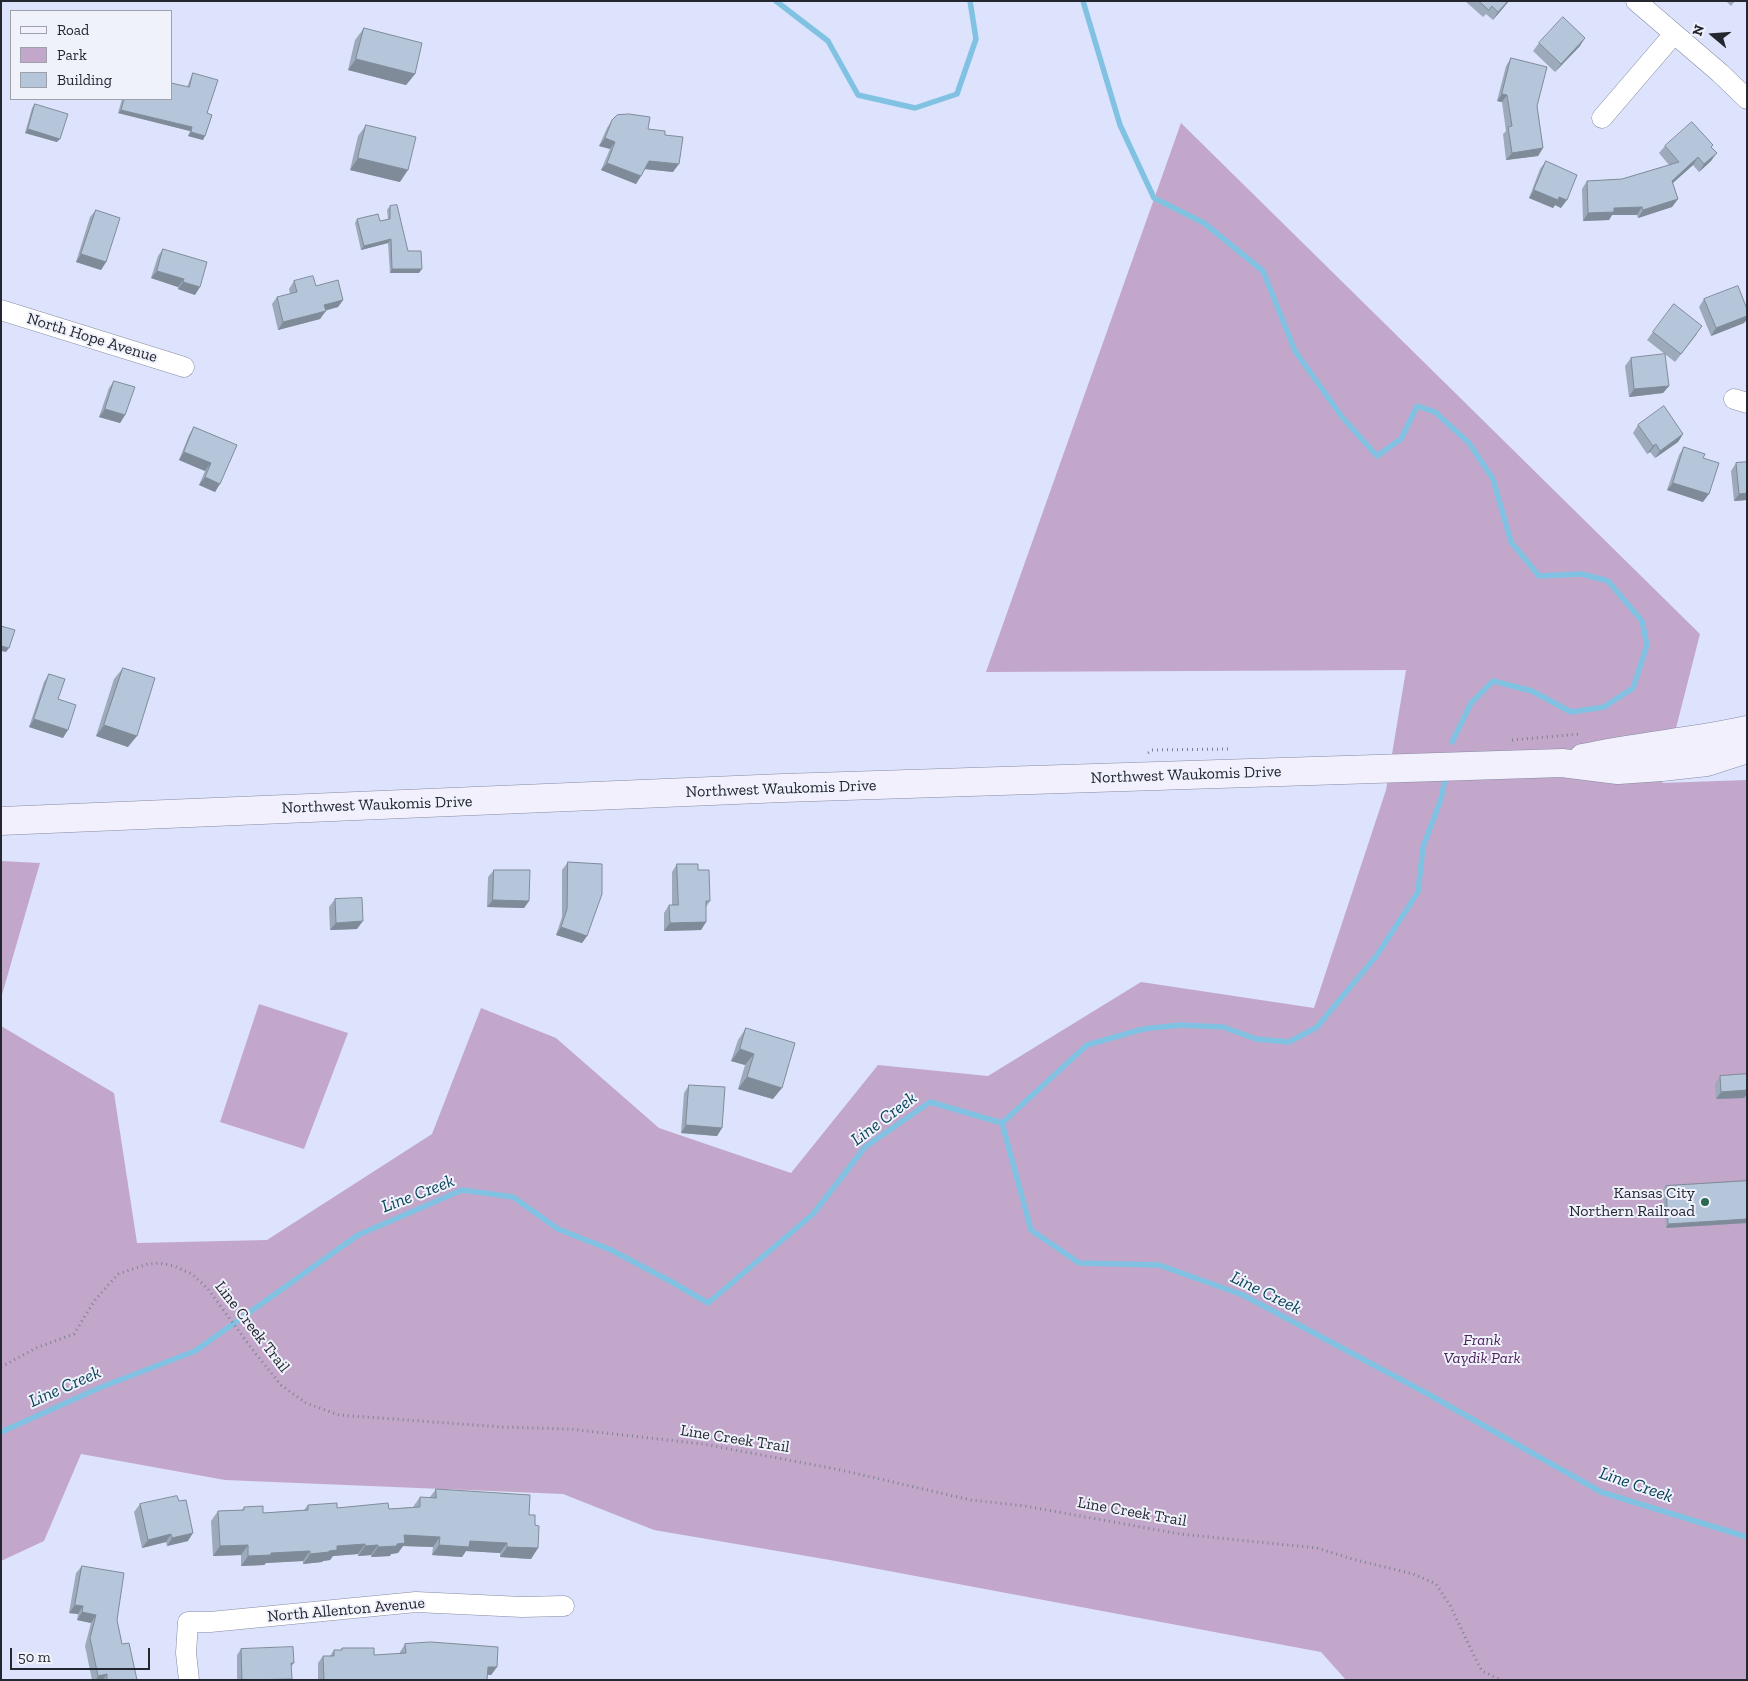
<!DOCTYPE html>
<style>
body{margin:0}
#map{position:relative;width:1748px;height:1681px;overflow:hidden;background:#dde3fc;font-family:"Zilla Slab",serif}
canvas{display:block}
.frame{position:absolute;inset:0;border:2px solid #252730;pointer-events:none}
.legend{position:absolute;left:10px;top:10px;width:162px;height:90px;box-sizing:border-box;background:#eff1fb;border:1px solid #9ea0aa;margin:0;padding:6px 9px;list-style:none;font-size:15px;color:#252730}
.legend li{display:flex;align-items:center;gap:10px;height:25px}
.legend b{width:25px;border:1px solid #9ea0aa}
.north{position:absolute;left:1688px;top:10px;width:50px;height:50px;-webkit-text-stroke:4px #eff1fb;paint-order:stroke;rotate:288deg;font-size:14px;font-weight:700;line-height:20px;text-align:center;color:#252730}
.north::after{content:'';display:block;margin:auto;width:18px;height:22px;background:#252730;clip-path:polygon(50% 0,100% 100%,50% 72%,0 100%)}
.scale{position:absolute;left:10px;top:1648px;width:140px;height:22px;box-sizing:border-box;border:2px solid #252730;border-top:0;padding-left:6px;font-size:15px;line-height:18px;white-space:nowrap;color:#252730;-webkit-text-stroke:4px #eff1fb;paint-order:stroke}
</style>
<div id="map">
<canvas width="1748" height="1681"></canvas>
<div class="frame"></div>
<ul class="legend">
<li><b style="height:6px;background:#f3f0fe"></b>Road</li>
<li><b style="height:14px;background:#c2a7cb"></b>Park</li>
<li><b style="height:14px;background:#b5c6da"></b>Building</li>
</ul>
<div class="north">N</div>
<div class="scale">50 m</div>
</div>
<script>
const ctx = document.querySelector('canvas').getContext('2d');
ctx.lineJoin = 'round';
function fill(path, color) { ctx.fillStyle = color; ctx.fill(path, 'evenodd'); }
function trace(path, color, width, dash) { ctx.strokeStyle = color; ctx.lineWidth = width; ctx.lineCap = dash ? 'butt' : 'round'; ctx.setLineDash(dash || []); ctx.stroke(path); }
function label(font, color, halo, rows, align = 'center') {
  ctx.font = font + ' "Zilla Slab",serif'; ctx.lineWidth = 4; ctx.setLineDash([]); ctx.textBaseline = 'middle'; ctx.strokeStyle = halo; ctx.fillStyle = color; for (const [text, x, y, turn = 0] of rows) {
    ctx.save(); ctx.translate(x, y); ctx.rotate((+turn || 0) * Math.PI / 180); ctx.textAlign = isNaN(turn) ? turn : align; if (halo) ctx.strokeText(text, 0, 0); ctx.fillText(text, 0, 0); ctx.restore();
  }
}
const green = new Path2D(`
 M 1181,123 L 1700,634 L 1662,783 L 1747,780 L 1747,1680 L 1346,1680 L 1321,1652 L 830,1560 L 654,1530 L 563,1494 L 225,1480 L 81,1454 L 44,1541 L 1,1561 L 1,1026 L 114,1093 L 137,1243 L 267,1240 L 432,1134 L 481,1008 L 556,1038 L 659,1128 L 791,1173 L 878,1065 L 988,1076 L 1141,982 L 1314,1008 L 1386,790 L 1406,670 L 986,672 Z
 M 1,861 L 40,863 L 1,998 Z
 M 259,1004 L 348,1033 L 304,1149 L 220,1122 Z`);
const stream = new Path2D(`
 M 776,1 L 828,41 L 858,95 L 915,108 L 957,94 L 976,39 L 970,1
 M 1083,1 L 1120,125 L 1154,198 L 1204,223 L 1263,271 L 1295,351 L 1342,417 L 1377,456 L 1401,439 L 1417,406 L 1435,412 L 1469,443 L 1493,479 L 1511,542 L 1539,576 L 1582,574 L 1608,581 L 1642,621 L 1647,645 L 1633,688 L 1604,707 L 1571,712 L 1532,691 L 1493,681 L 1471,703 L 1452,742
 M 1002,1123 L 1087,1045 L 1143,1029 L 1180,1025 L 1223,1027 L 1256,1039 L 1289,1042 L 1317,1027 L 1377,955 L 1418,892 L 1423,847 L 1441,799 L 1446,774
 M 1,1432 L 99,1388 L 195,1351 L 358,1235 L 462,1190 L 513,1197 L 558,1229 L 611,1250 L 670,1281 L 708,1303 L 813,1214 L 865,1147 L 930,1102 L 1002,1123 L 1031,1230 L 1079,1263 L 1159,1265 L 1243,1295 L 1426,1393 L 1601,1492 L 1747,1537`);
const path = new Path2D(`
 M 1512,740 L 1580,734
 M 1148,753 L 1152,750 L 1231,749
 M 1,1367 L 36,1348 L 74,1334 L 95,1300 L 118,1274 L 148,1264 L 160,1263 L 174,1266 L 192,1274 L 208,1289 L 252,1349 L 281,1385 L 306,1403 L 339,1415 L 502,1427 L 570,1429 L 703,1444 L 836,1469 L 971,1500 L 1025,1506 L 1180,1534 L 1317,1548 L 1352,1559 L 1413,1574 L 1436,1584 L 1451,1607 L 1475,1658 L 1482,1671 L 1501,1680`);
const street = new Path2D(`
 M 1636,1 L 1720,73 L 1747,99
 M 1602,118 L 1674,34
 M 1,310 L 184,367
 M 1734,399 L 1747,403
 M 189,1680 L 186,1653 L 188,1622 L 210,1622 L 416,1602 L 522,1607 L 564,1606`);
const secondary = new Path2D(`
 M 1583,758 C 1637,746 1693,742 1747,730
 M 1,821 L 783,788 L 1562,763 L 1618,770 L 1662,767 L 1707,762 L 1747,749`);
const wall = new Path2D(`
 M 1465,1 L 1509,1 L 1493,20 L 1486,14 L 1483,17 Z
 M 1726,1 L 1735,1 L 1731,6 Z
 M 364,28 L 415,74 L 406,85 L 348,70 L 355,40 Z
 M 1539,43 L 1580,46 L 1555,72 L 1533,51 Z
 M 1511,58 L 1537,106 L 1543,148 L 1538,156 L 1506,160 L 1503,134 L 1506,131 L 1502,102 L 1497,101 L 1506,66 Z
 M 193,73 L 207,113 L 203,140 L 188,136 L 190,131 L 118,113 L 122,99 L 171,99 L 187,87 L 191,77 Z
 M 35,104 L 57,142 L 25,133 L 32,108 Z
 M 612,120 L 648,129 L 665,135 L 673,172 L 645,169 L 636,184 L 601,170 L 610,149 L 599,146 L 607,128 Z
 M 366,125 L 400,182 L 350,170 L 358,136 Z
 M 1713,145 L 1711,147 L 1711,161 L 1699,172 L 1693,165 L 1673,183 L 1678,199 L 1672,207 L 1638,218 L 1637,215 L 1612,215 L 1609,220 L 1583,221 L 1582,189 L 1587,181 L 1622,179 L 1669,165 L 1659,153 L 1665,146 Z
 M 1546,161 L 1561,208 L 1555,205 L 1553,208 L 1529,198 L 1540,169 Z
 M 390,206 L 408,251 L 419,273 L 390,273 L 388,243 L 361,250 L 355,223 L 357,219 L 380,221 L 388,219 L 387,210 Z
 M 96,210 L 106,262 L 101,270 L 76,262 L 90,217 Z
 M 163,249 L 195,295 L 178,289 L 178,287 L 151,278 L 158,256 Z
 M 294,281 L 316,286 L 343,300 L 338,307 L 325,311 L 320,319 L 278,330 L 272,304 L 277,297 L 290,294 L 289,289 Z
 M 1704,299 L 1747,309 L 1747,319 L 1744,323 L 1711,336 L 1699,307 Z
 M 1653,332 L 1697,334 L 1675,362 L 1647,340 Z
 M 1631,358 L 1669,386 L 1663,393 L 1629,397 L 1625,366 Z
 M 114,381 L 125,415 L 120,423 L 99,417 L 109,388 Z
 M 1638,425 L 1683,434 L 1678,442 L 1655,458 L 1650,452 L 1647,454 L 1633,433 Z
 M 194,427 L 237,445 L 215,492 L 199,485 L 205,471 L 179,460 L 189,435 Z
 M 1684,447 L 1703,458 L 1703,502 L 1667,490 L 1679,455 Z
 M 1747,462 L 1747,500 L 1734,501 L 1731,471 L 1736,463 Z
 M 123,668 L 128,747 L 96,736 L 114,679 Z
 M 49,674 L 58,699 L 63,738 L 29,727 L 44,682 Z
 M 568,862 L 587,936 L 582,943 L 556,935 L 562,917 L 562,870 Z
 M 677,864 L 698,870 L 710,901 L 706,907 L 706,922 L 701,930 L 664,931 L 664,913 L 669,905 L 672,905 L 672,872 Z
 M 494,870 L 529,901 L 524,908 L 487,907 L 488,877 Z
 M 335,899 L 357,929 L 330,930 L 329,907 Z
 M 746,1028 L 773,1099 L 738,1089 L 745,1065 L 731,1061 L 738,1040 Z
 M 1720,1076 L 1747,1090 L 1747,1094 L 1744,1098 L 1716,1099 L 1715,1084 Z
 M 689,1085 L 722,1128 L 717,1136 L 681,1133 L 684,1093 Z
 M 1747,1181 L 1747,1223 L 1666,1228 L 1663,1190 L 1666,1186 Z
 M 436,1489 L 529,1515 L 535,1525 L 538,1548 L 531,1559 L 500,1557 L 500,1553 L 466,1551 L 462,1557 L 432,1555 L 433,1547 L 403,1546 L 398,1553 L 391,1554 L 390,1556 L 371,1557 L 371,1555 L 358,1556 L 358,1554 L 333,1556 L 330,1560 L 323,1561 L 322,1562 L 303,1564 L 303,1561 L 266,1563 L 264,1565 L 241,1566 L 241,1555 L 213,1556 L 211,1521 L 218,1511 L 242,1510 L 244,1507 L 263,1513 L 304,1510 L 308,1505 L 337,1508 L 389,1509 L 413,1507 L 420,1497 L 430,1497 Z
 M 140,1504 L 188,1541 L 167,1546 L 166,1542 L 142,1548 L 134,1512 Z
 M 82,1566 L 117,1620 L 122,1644 L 137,1680 L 92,1680 L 85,1646 L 91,1623 L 77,1620 L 78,1614 L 69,1613 L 76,1573 Z
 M 405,1644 L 497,1667 L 491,1675 L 487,1675 L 487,1680 L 318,1680 L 318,1663 L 323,1656 L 330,1656 L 334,1650 L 341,1650 L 342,1648 L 374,1655 L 400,1654 L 400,1652 Z
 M 241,1649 L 294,1663 L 291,1667 L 292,1680 L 237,1680 L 237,1655 Z`);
const shadedWall = new Path2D(`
 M 1508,1 L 1509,1 L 1493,20 L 1498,12 Z
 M 1585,38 L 1580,46 L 1555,72 L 1561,64 Z
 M 356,59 L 415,74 L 406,85 L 348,70 Z
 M 1502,94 L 1507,95 L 1502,102 L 1497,101 Z
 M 121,110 L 192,127 L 190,131 L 118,113 Z
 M 28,129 L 60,139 L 57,142 L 25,133 Z
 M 191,132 L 205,136 L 203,140 L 188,136 Z
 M 605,138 L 615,142 L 610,149 L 599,146 Z
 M 1543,148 L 1538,156 L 1506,160 L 1512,153 Z
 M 1717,153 L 1711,161 L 1699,172 L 1704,164 Z
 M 1698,157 L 1693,165 L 1666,189 L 1672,181 Z
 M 358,158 L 408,170 L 400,182 L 350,170 Z
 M 649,161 L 679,164 L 673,172 L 644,169 Z
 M 607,163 L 641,176 L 636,184 L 601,170 Z
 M 1534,190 L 1559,197 L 1567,200 L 1561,208 L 1555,205 L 1553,208 L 1529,198 Z
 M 1678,199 L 1672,207 L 1638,218 L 1643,210 Z
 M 1642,207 L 1637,215 L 1612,215 L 1609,220 L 1583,221 L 1588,213 L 1614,208 Z
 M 391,239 L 388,243 L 361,250 L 364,246 Z
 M 81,254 L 106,262 L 101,270 L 76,262 Z
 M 392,269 L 422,269 L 419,273 L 390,273 Z
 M 157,271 L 184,279 L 178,287 L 151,278 Z
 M 183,282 L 200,287 L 195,295 L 178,289 Z
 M 343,300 L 338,307 L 318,312 L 324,305 Z
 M 326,311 L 320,319 L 278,330 L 283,322 Z
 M 1747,316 L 1747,319 L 1744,323 L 1711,336 L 1716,328 Z
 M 1669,386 L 1663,393 L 1629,397 L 1634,389 Z
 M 105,409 L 125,415 L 120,423 L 99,417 Z
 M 1683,434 L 1678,442 L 1655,458 L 1660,451 Z
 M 1656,444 L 1650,452 L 1647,454 L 1653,446 Z
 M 184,452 L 211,463 L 205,471 L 179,460 Z
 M 205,477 L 220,484 L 215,492 L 199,485 Z
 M 1673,483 L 1709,494 L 1703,502 L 1667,490 Z
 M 1747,493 L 1747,500 L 1734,501 L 1739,494 Z
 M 1,646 L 9,648 L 6,652 L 1,651 Z
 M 34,719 L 68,730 L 63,738 L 29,727 Z
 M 104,725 L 137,736 L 128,747 L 96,736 Z
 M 493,900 L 529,901 L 524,908 L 487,907 Z
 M 363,921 L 357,929 L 330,930 L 336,923 Z
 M 706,922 L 701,930 L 664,931 L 670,923 Z
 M 561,927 L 587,936 L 582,943 L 556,935 Z
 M 740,1049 L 754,1054 L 745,1065 L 731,1061 Z
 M 747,1077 L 782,1088 L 773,1099 L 738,1089 Z
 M 1747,1090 L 1747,1094 L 1744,1098 L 1716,1099 L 1721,1092 Z
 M 686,1125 L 722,1128 L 717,1136 L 681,1133 Z
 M 1747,1219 L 1747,1223 L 1666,1228 L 1668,1224 Z
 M 193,1533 L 188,1541 L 167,1546 L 172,1538 Z
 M 171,1534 L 166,1542 L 142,1548 L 148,1540 Z
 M 404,1535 L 440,1537 L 433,1547 L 403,1546 L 398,1553 L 391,1554 L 390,1556 L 371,1557 L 378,1547 Z
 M 470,1541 L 507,1543 L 500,1553 L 466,1551 L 462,1557 L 432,1555 L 439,1545 Z
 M 365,1544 L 358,1554 L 333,1556 L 330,1560 L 323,1561 L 322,1562 L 303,1564 L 310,1554 L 337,1546 Z
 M 248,1545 L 241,1555 L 213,1556 L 220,1546 Z
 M 378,1545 L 371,1555 L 358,1556 L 365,1546 Z
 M 507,1547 L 538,1548 L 531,1559 L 500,1557 Z
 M 310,1551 L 303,1561 L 266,1563 L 264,1565 L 241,1566 L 248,1556 L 271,1553 Z
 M 75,1605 L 83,1606 L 78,1614 L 69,1613 Z
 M 82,1612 L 96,1615 L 91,1623 L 77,1620 Z
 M 488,1667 L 497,1667 L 491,1675 L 482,1674 Z
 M 107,1674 L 103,1680 L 96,1680 L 98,1676 Z`);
const building = new Path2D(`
 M 1479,1 L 1508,1 L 1498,12 L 1492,6 L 1489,10 Z
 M 1563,17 L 1585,38 L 1561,64 L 1539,43 Z
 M 364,28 L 422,43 L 415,74 L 356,59 Z
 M 1511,58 L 1547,67 L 1537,106 L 1543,148 L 1512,153 L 1508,127 L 1512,126 L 1507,95 L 1502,94 Z
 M 193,73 L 218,80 L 207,113 L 212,115 L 205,136 L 191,132 L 192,127 L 121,110 L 124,99 L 171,99 L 171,83 L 189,87 Z
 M 35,104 L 68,114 L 60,139 L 28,129 Z
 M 629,114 L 650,117 L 648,129 L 665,131 L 665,135 L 683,137 L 679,164 L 649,161 L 641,176 L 607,163 L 615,142 L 605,138 L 612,120 L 617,115 Z
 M 1692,122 L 1713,145 L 1711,147 L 1717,153 L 1704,164 L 1698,157 L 1672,181 L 1678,199 L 1643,210 L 1642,207 L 1614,208 L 1614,212 L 1588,213 L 1587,181 L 1622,179 L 1679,162 L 1665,146 Z
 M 366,125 L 416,137 L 408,170 L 358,158 Z
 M 1546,161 L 1577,175 L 1567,200 L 1559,197 L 1558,200 L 1534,190 Z
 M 397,205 L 408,251 L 421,251 L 422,269 L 392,269 L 391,239 L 364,246 L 357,219 L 378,214 L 380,221 L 390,219 L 390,206 Z
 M 96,210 L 120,218 L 106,262 L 81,254 Z
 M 163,249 L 207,262 L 200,287 L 183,282 L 184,279 L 157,271 Z
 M 313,276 L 316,286 L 338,280 L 343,300 L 324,305 L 326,311 L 283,322 L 277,297 L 297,292 L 294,281 Z
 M 1738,286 L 1747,309 L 1747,316 L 1716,328 L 1704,299 Z
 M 1674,304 L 1702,326 L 1681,354 L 1653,332 Z
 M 1665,354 L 1669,386 L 1634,389 L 1631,358 Z
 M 114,381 L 135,387 L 125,415 L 105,409 Z
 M 1664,406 L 1683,434 L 1660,451 L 1656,444 L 1653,446 L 1638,425 Z
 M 194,427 L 237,445 L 220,484 L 205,477 L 211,463 L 184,452 Z
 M 1684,447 L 1705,454 L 1703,458 L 1719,463 L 1709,494 L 1673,483 Z
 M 1747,462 L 1747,493 L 1739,494 L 1736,463 Z
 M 1,626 L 15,630 L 9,648 L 1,646 Z
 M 123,668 L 155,678 L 137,736 L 104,725 Z
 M 49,674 L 65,679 L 58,699 L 76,705 L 68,730 L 34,719 Z
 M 568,862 L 602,864 L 602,894 L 587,936 L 561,927 L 567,909 Z
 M 677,864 L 698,864 L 698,870 L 709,870 L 710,901 L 706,901 L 706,922 L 670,923 L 669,905 L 678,905 Z
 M 494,870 L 530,870 L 529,901 L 493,900 Z
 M 362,898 L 363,921 L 336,923 L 335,899 Z
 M 746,1028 L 795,1043 L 782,1088 L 747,1077 L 754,1054 L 740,1049 Z
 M 1747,1074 L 1747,1090 L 1721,1092 L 1720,1076 Z
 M 689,1085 L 725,1087 L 722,1128 L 686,1125 Z
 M 1747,1181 L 1747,1219 L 1668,1224 L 1666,1186 Z
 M 436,1489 L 530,1495 L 529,1515 L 535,1515 L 535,1525 L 539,1526 L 538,1548 L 507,1547 L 507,1543 L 470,1541 L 469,1547 L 439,1545 L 440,1537 L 404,1535 L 405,1543 L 397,1544 L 397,1546 L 378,1547 L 378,1545 L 365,1546 L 365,1544 L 337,1546 L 337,1550 L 329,1551 L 329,1552 L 310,1554 L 310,1551 L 271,1553 L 271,1555 L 248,1556 L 248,1545 L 220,1546 L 218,1511 L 244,1510 L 244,1507 L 263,1506 L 263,1513 L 308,1510 L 308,1505 L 337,1503 L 337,1508 L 388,1503 L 389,1509 L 420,1507 L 420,1497 L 436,1498 Z
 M 177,1496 L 179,1501 L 186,1500 L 193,1533 L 172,1538 L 171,1534 L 148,1540 L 140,1504 Z
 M 82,1566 L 124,1573 L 117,1620 L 122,1644 L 129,1643 L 137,1680 L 107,1680 L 107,1674 L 98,1676 L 90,1638 L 96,1615 L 82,1612 L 83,1606 L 75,1605 Z
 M 431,1642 L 498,1647 L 497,1667 L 488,1667 L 487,1680 L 324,1680 L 323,1656 L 334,1656 L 334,1650 L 342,1650 L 342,1648 L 374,1648 L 374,1655 L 406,1653 L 405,1644 Z
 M 293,1647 L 294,1663 L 291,1663 L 292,1679 L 242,1680 L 241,1649 Z`);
const markers = [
 [1705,1202,5,"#2f6851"]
];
const streetNames = [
 ["North Hope Avenue",92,338,17],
 ["Northwest Waukomis Drive",1186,775,-2],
 ["Northwest Waukomis Drive",781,789,-2],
 ["Northwest Waukomis Drive",377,805,-2],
 ["Line Creek Trail",252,1327,52],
 ["Line Creek Trail",735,1439,9],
 ["Line Creek Trail",1132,1512,10],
 ["North Allenton Avenue",346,1610,-5]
];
const poiNames = [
 ["Kansas City",1695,1193],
 ["Northern Railroad",1695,1211]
];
const parkNames = [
 ["Frank",1482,1340],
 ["Vaydik Park",1482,1358]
];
const waterNames = [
 ["Line Creek",884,1119,-37],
 ["Line Creek",418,1194,-21],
 ["Line Creek",1266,1293,26],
 ["Line Creek",65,1387,-24],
 ["Line Creek",1636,1485,19]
];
fill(green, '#c2a7cb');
trace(stream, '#81c2e2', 5.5);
trace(street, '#858ba2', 21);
trace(secondary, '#858ba2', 29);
trace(path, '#7e8293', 3, [1, 4]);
trace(street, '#fff', 20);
trace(secondary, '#f3f0fe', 28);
fill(wall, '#9caabb');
fill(shadedWall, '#7f8b99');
fill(building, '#b5c6da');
trace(building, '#7f8b99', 1);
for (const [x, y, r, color] of markers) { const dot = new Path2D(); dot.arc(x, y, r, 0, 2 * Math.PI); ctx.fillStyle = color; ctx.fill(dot); trace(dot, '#eff1fb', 2); }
label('16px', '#252730', '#eff1fb', streetNames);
label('16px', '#252730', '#eff1fb', poiNames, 'right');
label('italic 16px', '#4f215d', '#eff1fb', parkNames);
label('italic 18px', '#043f55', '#eff1fb', waterNames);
</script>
